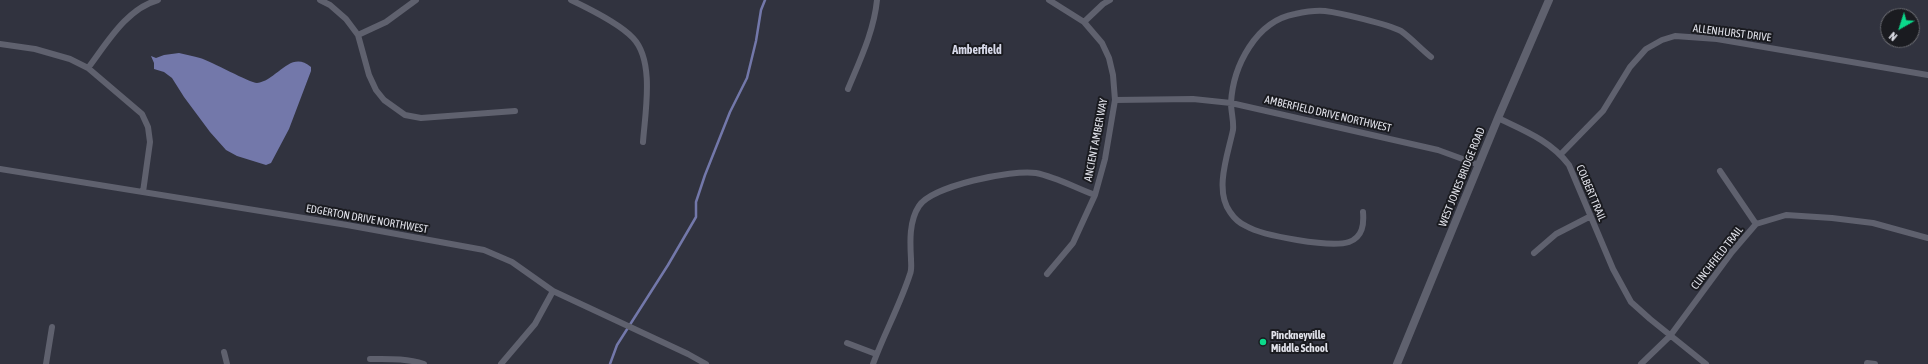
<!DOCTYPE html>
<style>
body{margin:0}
#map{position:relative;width:1928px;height:364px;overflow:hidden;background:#31333f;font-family:"Asap Condensed",sans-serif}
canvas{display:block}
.north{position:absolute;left:1880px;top:8px;width:40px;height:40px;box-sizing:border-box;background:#1a1b20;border:1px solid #6a6b71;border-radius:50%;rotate:219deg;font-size:11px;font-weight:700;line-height:16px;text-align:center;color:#e1e2ea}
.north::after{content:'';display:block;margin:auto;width:14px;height:18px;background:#0bd98b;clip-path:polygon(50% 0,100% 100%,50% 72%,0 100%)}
</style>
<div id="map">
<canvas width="1928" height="364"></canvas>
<div class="north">N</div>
</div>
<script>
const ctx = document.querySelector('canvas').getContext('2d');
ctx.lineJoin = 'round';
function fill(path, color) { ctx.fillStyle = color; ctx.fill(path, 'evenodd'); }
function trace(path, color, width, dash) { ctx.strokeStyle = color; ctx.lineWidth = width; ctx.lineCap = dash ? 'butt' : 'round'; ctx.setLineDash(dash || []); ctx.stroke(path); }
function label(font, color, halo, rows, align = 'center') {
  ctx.font = font + ' "Asap Condensed",sans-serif'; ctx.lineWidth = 4; ctx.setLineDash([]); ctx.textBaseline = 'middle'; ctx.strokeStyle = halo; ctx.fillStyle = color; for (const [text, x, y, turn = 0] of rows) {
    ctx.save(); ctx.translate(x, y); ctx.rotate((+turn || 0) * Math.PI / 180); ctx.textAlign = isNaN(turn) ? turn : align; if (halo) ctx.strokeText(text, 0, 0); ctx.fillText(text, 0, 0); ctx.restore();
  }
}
const water = new Path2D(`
 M 179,53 C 186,55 194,56 200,58 C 211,61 250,83 257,83 C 277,81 290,49 311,67 L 311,71 L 289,129 L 271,163 L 266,165 L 237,156 L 226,150 L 210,132 L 184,97 L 172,78 L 164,72 L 154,69 L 154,63 L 151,56 L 156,58 L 164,55 Z`);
const stream = new Path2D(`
 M 610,364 L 617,345 L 668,265 L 696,217 L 696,202 L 705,175 L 730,112 L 747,78 L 756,41 L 761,10 L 765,0`);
const minor = new Path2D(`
 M 320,0 L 330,5 L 346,19 L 358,35 L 369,75 L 376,90 L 384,100 L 405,115 L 421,118 L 515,111
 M 571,0 C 590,9 619,23 633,38 C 655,61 645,113 643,142
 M 1084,22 L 1103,4 L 1110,0
 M 358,35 L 386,22 L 416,0
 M 0,44 L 35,49 L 70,59 L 88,68 L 142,114 L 148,127 L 150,142 L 143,192
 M 88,68 C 107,43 126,9 158,0
 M 848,89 C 860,60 874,31 877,0
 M 1115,100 L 1193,99 L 1231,103 L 1438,150 L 1479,165
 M 1498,118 C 1525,131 1551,141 1569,165 L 1613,269 L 1631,302 L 1650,319 L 1706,364
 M 1561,154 L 1603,111 L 1630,67 L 1646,49 L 1662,40 L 1675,36 L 1717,39 L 1928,75
 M 0,169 L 347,225 L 484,250 L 512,262 L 553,291 L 688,354 L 706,364
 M 1720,171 L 1756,224
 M 1363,212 C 1364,224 1363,237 1349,242 C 1331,248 1263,236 1246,226 C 1239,223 1234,218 1230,212 C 1214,190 1228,154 1233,130 C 1234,121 1231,112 1231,103 C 1233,66 1256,21 1295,14 C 1304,12 1315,10 1325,11 C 1341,13 1387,24 1401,31 C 1411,38 1421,49 1431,57
 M 1534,253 L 1556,234 L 1589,217
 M 1047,274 L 1073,243 L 1095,195 L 1105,159 L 1115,100 L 1113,75 L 1109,58 L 1102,43 L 1084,22 L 1049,0
 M 847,343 L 876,354
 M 224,352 L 227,364
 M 370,359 C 388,359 406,358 424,364
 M 1867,363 L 1875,364
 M 46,364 L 52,327
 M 501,364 L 535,324 L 553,291
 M 873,364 C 884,334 900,305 910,274 C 912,270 911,264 911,259 C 910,242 909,221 919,206 C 932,186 1012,169 1036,173 C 1056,177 1076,188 1095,195
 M 1641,364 L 1670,336 L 1732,252 L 1756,224 L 1786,215 L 1832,218 L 1873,223 L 1928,238`);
const tertiary = new Path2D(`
 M 1397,364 L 1498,118 L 1549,0`);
const markers = [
 [1263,342,4,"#0bd98b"]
];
const streetNames = [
 ["ALLENHURST DRIVE",1732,33,7],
 ["AMBERFIELD DRIVE NORTHWEST",1328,114,13],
 ["ANCIENT AMBER WAY",1096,140,-79],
 ["WEST JONES BRIDGE ROAD",1462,177,-68],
 ["COLBERT TRAIL",1591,193,67],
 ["EDGERTON DRIVE NORTHWEST",367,219,10],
 ["CLINCHFIELD TRAIL",1717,258,-52]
];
const poiNames = [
 ["Pinckneyville",1271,336],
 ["Middle School",1271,349]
];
const neighbourhoodNames = [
 ["Amberfield",977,50]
];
fill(water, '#7378aa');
trace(stream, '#7378aa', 2.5);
trace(minor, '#5f616e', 6);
trace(tertiary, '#5f616e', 8);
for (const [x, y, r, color] of markers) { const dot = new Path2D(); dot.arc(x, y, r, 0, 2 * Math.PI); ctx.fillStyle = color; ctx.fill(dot); trace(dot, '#1a1b20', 1.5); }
label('11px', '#e1e2ea', '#1a1b20', streetNames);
label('bold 11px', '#e1e2ea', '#1a1b20', poiNames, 'left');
label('bold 12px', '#d7d9e9', '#1a1b20', neighbourhoodNames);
</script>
